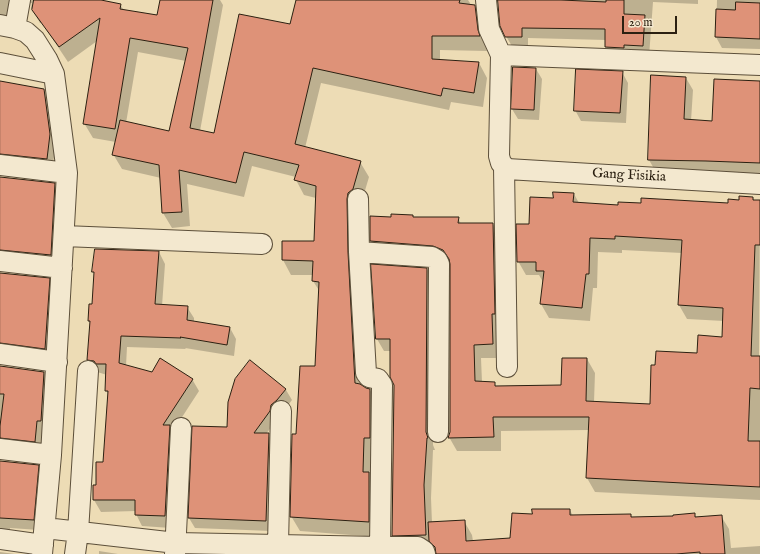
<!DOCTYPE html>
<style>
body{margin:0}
#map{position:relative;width:760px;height:554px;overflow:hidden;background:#eddcb5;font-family:"IM FELL English",serif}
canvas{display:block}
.scale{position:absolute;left:622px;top:16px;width:55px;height:18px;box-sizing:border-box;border:2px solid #2b2011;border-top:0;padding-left:5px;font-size:12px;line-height:14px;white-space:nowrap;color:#2b2011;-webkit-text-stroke:3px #f3e8cf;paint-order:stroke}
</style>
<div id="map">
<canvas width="760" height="554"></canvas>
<div class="scale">20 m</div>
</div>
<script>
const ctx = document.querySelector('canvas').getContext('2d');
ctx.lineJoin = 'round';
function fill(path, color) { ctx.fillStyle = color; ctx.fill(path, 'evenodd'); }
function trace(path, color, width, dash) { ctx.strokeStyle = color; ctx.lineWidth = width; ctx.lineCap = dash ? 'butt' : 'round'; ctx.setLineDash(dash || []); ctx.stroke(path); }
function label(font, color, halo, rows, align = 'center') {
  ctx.font = font + ' "IM FELL English",serif'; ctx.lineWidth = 4; ctx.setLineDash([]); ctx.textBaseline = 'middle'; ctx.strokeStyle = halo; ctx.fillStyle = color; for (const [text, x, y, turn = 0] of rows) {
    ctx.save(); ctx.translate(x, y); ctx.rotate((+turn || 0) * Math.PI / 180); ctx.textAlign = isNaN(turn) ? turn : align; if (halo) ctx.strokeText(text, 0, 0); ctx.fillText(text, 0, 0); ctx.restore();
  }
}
const shadow = new Path2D(`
 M 0,0 L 95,0 L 120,5 L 124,10 L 157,16 L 161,0 L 220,0 L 223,5 L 200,131 L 215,134 L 291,25 L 297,0 L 468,0 L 470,3 L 469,6 L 474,6 L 483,21 L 486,46 L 487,51 L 440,50 L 440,61 L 479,63 L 487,78 L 483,107 L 451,102 L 449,110 L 321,83 L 305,148 L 360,162 L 369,177 L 361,204 L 355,268 L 362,387 L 370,390 L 378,405 L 377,537 L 300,531 L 291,516 L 297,435 L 316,367 L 320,292 L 313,281 L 314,275 L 291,275 L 283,260 L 283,242 L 315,242 L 316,198 L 304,195 L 296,180 L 296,177 L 252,166 L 244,197 L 187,184 L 190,226 L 172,228 L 163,213 L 161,178 L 122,169 L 113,154 L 116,142 L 93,138 L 84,123 L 97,41 L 68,62 L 42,23 L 40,23 L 31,8 L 32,3 L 24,4 L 16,19 L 0,16 ZM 138,52 L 186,61 L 170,133 L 126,123 Z
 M 499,0 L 698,0 L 698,4 L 653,2 L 649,57 L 612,58 L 606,47 L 606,40 L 528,38 L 528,48 L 513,48 L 506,36 Z
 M 717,0 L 760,0 L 760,49 L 722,48 L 716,37 Z
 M 536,69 L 542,79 L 539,120 L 518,119 L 512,109 Z
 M 622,72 L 628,83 L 626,123 L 581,121 L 575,110 Z
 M 686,78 L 693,90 L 691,121 L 713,123 L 760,82 L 760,175 L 656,172 L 649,160 Z
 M 0,83 L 44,90 L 50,101 L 56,145 L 52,169 L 0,166 Z
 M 0,178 L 54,184 L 60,195 L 56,265 L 0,262 Z
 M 574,194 L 579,203 L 619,206 L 729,204 L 753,198 L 755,201 L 760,201 L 759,357 L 760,357 L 760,500 L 595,492 L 587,478 L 589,430 L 501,431 L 501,451 L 457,451 L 449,437 L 450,432 L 452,264 L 442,259 L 379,255 L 371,241 L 414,218 L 458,218 L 461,224 L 493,224 L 501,238 L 500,358 L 481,358 L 482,382 L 494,383 L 496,387 L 562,386 L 587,359 L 595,373 L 594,402 L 651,405 L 698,354 L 723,338 L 724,321 L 687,319 L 679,305 L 682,253 L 622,250 L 622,253 L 598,252 L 597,288 L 593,288 L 590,321 L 549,318 L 541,304 L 543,282 L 539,275 L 526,275 L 518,261 L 530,225 L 554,199 Z
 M 159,252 L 165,264 L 162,306 L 187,307 L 194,318 L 194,322 L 230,328 L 236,339 L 234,356 L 185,348 L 186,349 L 127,347 L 126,366 L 153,373 L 192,379 L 199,391 L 173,431 L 171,528 L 142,526 L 136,514 L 136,511 L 101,512 L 94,500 L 103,463 L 109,394 L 106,391 L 107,375 L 94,371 L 88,360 L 91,324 L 89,321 L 93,306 L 95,274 L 93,272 Z
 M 427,269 L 434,282 L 433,445 L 435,450 L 433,450 L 431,498 L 432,523 L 464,521 L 472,535 L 473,541 L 511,539 L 533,515 L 570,510 L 573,516 L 631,515 L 632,518 L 674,517 L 694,514 L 696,517 L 721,516 L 729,529 L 731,548 L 760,546 L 760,554 L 437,554 L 434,547 L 400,548 L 393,535 L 394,385 L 391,351 L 384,351 L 377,339 Z
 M 0,274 L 49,279 L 55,290 L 51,359 L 0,355 Z
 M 250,362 L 286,390 L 292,400 L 266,434 L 268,434 L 274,445 L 271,531 L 195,528 L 189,518 L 228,428 Z
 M 0,367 L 44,373 L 50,383 L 40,452 L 0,450 Z
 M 0,462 L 38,466 L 44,477 L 39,530 L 10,528 L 9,538 L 0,540 Z
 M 99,551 L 118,554 L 99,554 Z
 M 0,552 L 15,554 L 0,554 Z`);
const building = new Path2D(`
 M 34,0 L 101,0 L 121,4 L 120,9 L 157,15 L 160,0 L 213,0 L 190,128 L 214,133 L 239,14 L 290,24 L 296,0 L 460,0 L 459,3 L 475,5 L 478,30 L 480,36 L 432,36 L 432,59 L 479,62 L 474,93 L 443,88 L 441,96 L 313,68 L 295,144 L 361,161 L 353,189 L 348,193 L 347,199 L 348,252 L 355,383 L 360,384 L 366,388 L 370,389 L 370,438 L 364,438 L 363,472 L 369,472 L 369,522 L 290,517 L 292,434 L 296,434 L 300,366 L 315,366 L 319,282 L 312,281 L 313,261 L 282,260 L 282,241 L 314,241 L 316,186 L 294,180 L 299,165 L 244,152 L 236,183 L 179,170 L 182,212 L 162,213 L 159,165 L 112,155 L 120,120 L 169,131 L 188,48 L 130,38 L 115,129 L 83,124 L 100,18 L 59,47 L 32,10 Z
 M 498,0 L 561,0 L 606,2 L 606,0 L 624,0 L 624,14 L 645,15 L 643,46 L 624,45 L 624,48 L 605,47 L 605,29 L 522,28 L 522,37 L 505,37 L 500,26 Z
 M 736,2 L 760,3 L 760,39 L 715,37 L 716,9 L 735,10 Z
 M 513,67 L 536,68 L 534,110 L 511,109 Z
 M 576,69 L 623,71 L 620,113 L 574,111 Z
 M 651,75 L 686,77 L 684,119 L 712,121 L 714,79 L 760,81 L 760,163 L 706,161 L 648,160 Z
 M 0,81 L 44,89 L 50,134 L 47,159 L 0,154 Z
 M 0,177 L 55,183 L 51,255 L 0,250 Z
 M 553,192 L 574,193 L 573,202 L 618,205 L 618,202 L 641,203 L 641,198 L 728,203 L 728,199 L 739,200 L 739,196 L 753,197 L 753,200 L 760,200 L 760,245 L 755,245 L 751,356 L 760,356 L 760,389 L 750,388 L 748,441 L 760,441 L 760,487 L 586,478 L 589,417 L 493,417 L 494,437 L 448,438 L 450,432 L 450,264 L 449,259 L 443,250 L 433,246 L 370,241 L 370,216 L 391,217 L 391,214 L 413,215 L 413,217 L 459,217 L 458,223 L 493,223 L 495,314 L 492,314 L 493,344 L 474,345 L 475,381 L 495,382 L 495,386 L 561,385 L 562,358 L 587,358 L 586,401 L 650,404 L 651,365 L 655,365 L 656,351 L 697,353 L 698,335 L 722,337 L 723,308 L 678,305 L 682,240 L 615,236 L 615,239 L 590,238 L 589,274 L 586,274 L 582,308 L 540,304 L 544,271 L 536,271 L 536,262 L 517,262 L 516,224 L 529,224 L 530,197 L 553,198 Z
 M 95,249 L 159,251 L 155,304 L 188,306 L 187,320 L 230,327 L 227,345 L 180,337 L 181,338 L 121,336 L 119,363 L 152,372 L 160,358 L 193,379 L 163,425 L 170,425 L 165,516 L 135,515 L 135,500 L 93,500 L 93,485 L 96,485 L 96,462 L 103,462 L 108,391 L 105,391 L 106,364 L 96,364 L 94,361 L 87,360 L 90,321 L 88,321 L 89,304 L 92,304 L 94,272 L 92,272 Z
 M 371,264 L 427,268 L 426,432 L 428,438 L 427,438 L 424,485 L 426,535 L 392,536 L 394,385 L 390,377 L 390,339 L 376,339 Z
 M 0,273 L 50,278 L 45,349 L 0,343 Z
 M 250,360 L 286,389 L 277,400 L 271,405 L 270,411 L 254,433 L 269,433 L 266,521 L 188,518 L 192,426 L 227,427 L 228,402 L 235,379 Z
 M 0,366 L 44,372 L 41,421 L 37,421 L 35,442 L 0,438 L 0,426 L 4,394 L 0,394 Z
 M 0,461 L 39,465 L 34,520 L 0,518 Z
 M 532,509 L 570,509 L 570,515 L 631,514 L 631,517 L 673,516 L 673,515 L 695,513 L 695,517 L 722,515 L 725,554 L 700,554 L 700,552 L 676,554 L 436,554 L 435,547 L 429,541 L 428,522 L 465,520 L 466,541 L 510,538 L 512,513 L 532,514 Z`);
const minor = new Path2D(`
 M 486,0 L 489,29 L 501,55
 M 0,25 L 15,28 L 26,32 L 35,40 L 47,59 L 54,74 L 67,173 L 51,455 L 42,554
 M 15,28 L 20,0
 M 0,63 L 54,74
 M 760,65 L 501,55 L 499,156 L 501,163 L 507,169 L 760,184
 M 0,165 L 67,173
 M 504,167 L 507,367
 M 358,199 L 359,252 L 366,373 L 369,377 L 378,379 L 382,385 L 380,547
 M 64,236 L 262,244
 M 359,252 L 432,257 L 437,260 L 439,264 L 438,432
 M 0,261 L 62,268
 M 0,354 L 57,362
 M 0,449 L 51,455
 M 45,528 L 176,543 L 380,547 L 418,547 L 424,551 L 425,554
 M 0,539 L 43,545
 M 278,545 L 281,411
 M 75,554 L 78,532 L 88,371
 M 175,554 L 181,428`);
const streetNames = [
 ["Gang Fisikia",629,176,3]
];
fill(shadow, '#0003');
fill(building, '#de9278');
trace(building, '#2b2011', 1);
trace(minor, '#5c4f3a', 22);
trace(minor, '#f3e8cf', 20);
label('14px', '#2b2011', '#f3e8cf', streetNames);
</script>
